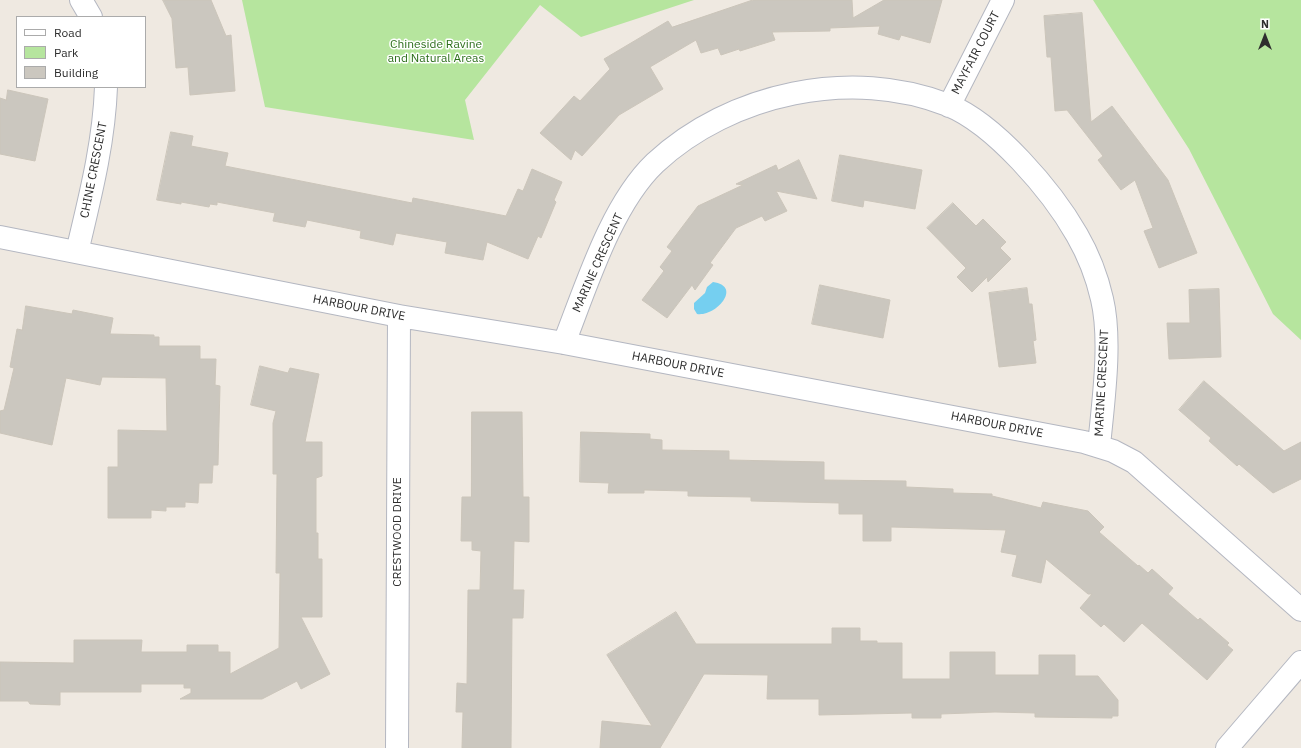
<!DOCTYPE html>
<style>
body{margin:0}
#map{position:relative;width:1301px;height:748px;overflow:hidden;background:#efe9e1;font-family:"IBM Plex Sans",sans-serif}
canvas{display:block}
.legend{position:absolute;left:16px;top:16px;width:130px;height:72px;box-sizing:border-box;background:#fff;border:1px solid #ababab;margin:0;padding:5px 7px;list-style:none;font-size:12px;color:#2e2e2e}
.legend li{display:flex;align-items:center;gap:8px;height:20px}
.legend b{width:20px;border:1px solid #ababab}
.north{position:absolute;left:1245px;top:16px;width:40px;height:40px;-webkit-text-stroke:3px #fff;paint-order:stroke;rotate:0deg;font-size:11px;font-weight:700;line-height:16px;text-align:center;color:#2e2e2e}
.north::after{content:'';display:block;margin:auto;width:14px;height:18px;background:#2e2e2e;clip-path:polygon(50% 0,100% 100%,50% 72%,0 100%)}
</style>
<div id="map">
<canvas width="1301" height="748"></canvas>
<ul class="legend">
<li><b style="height:5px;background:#fff"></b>Road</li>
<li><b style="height:11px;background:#b6e59e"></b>Park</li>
<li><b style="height:11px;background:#cbc7bf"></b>Building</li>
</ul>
<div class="north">N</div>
</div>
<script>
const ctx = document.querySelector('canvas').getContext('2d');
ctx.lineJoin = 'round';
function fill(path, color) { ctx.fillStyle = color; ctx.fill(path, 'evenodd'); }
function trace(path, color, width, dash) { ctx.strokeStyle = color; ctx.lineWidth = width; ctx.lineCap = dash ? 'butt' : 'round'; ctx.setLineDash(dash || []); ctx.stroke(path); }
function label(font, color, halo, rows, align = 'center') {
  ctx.font = font + ' "IBM Plex Sans",sans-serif'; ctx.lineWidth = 3; ctx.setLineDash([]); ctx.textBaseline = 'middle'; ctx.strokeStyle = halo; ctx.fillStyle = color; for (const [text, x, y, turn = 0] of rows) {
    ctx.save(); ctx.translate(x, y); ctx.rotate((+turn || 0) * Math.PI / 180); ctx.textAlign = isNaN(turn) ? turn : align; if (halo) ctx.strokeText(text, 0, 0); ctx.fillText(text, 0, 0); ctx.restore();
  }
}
const green = new Path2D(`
 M 242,0 L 694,0 L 581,37 L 540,5 L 465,100 L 474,140 L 265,107 Z
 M 1093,0 L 1301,0 L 1301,340 L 1273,314 L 1189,149 Z`);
const water = new Path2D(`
 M 713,282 C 743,286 716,317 697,314 L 694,309 L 694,303 L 705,293 L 707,287 Z`);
const building = new Path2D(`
 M 163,0 L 211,0 L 226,36 L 231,35 L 235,91 L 190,95 L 188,67 L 176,68 L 172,19 Z
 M 753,0 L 852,0 L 853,18 L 884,0 L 942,0 L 930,43 L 901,35 L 899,40 L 878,34 L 880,26 L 830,28 L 830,31 L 772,32 L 775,40 L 740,51 L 739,49 L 721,55 L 718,48 L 701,53 L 696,40 L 650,67 L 663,89 L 619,115 L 582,156 L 575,150 L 571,160 L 540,133 L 574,96 L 580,101 L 610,69 L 604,59 L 668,21 L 672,27 Z
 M 1082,13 L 1091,122 L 1112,106 L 1168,180 L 1197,253 L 1159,268 L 1144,231 L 1153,228 L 1135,180 L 1121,190 L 1098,160 L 1103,156 L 1067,110 L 1055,111 L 1051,57 L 1047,57 L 1044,16 Z
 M 8,90 L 48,99 L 35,161 L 0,154 L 0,98 L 6,100 Z
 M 171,132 L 193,136 L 191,146 L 228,153 L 225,166 L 412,203 L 413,198 L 506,216 L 518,189 L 523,191 L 532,169 L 562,182 L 554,200 L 556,202 L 541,238 L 538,236 L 528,259 L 487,242 L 483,260 L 445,253 L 447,242 L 396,233 L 393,245 L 360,238 L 361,231 L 307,220 L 305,227 L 273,221 L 275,213 L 217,202 L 217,205 L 210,204 L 209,207 L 181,202 L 181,204 L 157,200 Z
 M 840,155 L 922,170 L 915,209 L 864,200 L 863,207 L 832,201 Z
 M 799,160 L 817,199 L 776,191 L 787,211 L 765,221 L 762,216 L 736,228 L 710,263 L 713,265 L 695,290 L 692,285 L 667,318 L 642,300 L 664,271 L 660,267 L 672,251 L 667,247 L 698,206 L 743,185 L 736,184 L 776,165 L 778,170 Z
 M 953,203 L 976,226 L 983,219 L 1006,242 L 1000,248 L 1011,259 L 988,282 L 987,277 L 972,292 L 957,277 L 966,268 L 927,228 Z
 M 820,285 L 890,300 L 883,338 L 812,324 Z
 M 1027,288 L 1029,304 L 1032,304 L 1036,340 L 1033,341 L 1036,363 L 999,367 L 989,293 Z
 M 1219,289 L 1221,357 L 1169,359 L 1167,323 L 1190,323 L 1189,290 Z
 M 26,306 L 72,314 L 73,310 L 113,318 L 110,334 L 154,335 L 154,337 L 159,337 L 159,346 L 200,346 L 200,359 L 216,359 L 215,385 L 220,386 L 218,465 L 213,465 L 212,483 L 199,483 L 198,503 L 185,502 L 185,507 L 166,507 L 166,511 L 151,510 L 151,518 L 108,518 L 108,467 L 118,467 L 118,430 L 167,431 L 166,378 L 102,377 L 100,385 L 66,378 L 52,445 L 0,433 L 0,411 L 4,410 L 14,368 L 10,367 L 17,329 L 22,330 Z
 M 260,366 L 288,373 L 290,368 L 319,374 L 305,442 L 322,442 L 322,476 L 316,478 L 316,533 L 318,533 L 318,559 L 322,559 L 322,617 L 301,617 L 330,674 L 301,689 L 297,681 L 262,699 L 180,699 L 191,693 L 191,688 L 184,688 L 184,684 L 141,684 L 141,692 L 60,692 L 60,705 L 30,704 L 28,701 L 0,701 L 0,662 L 74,663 L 74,640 L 142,640 L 141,652 L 187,652 L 187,645 L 218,645 L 218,652 L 230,652 L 230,674 L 279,648 L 280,573 L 276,573 L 277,474 L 273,474 L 273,423 L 276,411 L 251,405 Z
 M 1204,381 L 1284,451 L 1301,442 L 1301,479 L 1273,493 L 1239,464 L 1237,466 L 1209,441 L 1211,438 L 1179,410 Z
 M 472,412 L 522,412 L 523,497 L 529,497 L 529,542 L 514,541 L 513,590 L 524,590 L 523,618 L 512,618 L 511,748 L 462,748 L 463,712 L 456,712 L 457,683 L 467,684 L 468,590 L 480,590 L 481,551 L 472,550 L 472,541 L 461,541 L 462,497 L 471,497 Z
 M 581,432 L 650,434 L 650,439 L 662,440 L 662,450 L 729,451 L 729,460 L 824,462 L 824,480 L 906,481 L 906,487 L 953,489 L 953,493 L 992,494 L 992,496 L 1041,508 L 1043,502 L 1088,511 L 1104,527 L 1099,532 L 1138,566 L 1139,565 L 1148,573 L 1152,569 L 1173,588 L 1168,594 L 1198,620 L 1200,618 L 1229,643 L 1227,645 L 1233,650 L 1207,680 L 1142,623 L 1124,642 L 1104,624 L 1101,627 L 1080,608 L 1092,594 L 1088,594 L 1046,559 L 1041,583 L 1012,576 L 1017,555 L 1001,552 L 1006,530 L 891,527 L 891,541 L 863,541 L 863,514 L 839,514 L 839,503 L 751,501 L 751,497 L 688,496 L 688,491 L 644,490 L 644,493 L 608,493 L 609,483 L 580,482 Z
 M 676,612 L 696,644 L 832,644 L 832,628 L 860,628 L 860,641 L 877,641 L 877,643 L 902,643 L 902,679 L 950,679 L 950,652 L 995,652 L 995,675 L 1039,675 L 1039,655 L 1075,655 L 1075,676 L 1098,676 L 1118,700 L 1118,716 L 1112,716 L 1112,718 L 1035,717 L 1035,713 L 995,712 L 941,714 L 941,718 L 912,718 L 912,713 L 819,715 L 819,699 L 767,699 L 768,675 L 704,674 L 660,748 L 600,748 L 602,721 L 652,726 L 607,655 Z`);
const street = new Path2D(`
 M 81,0 L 91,17
 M 949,106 L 1003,0
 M 0,237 L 399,316 L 564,343 L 1084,442 L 1113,451 L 1134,462 L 1301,610
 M 77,252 C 90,197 104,143 106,87
 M 564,343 C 586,287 611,205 655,163 C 730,93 852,67 948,105 C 995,124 1052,191 1077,235 C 1088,254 1097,277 1102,299 C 1112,341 1103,403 1099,446
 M 397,748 L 399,316
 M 1227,748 L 1301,662`);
const parkNames = [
 ["Chineside Ravine",436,45],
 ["and Natural Areas",436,59]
];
const streetNames = [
 ["MAYFAIR COURT",976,53,-63],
 ["CHINE CRESCENT",94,170,-79],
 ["MARINE CRESCENT",598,263,-66],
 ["HARBOUR DRIVE",359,308,11],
 ["HARBOUR DRIVE",678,365,11],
 ["MARINE CRESCENT",1102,383,-87],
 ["HARBOUR DRIVE",997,425,11],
 ["CRESTWOOD DRIVE",398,532,-90]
];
fill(green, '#b6e59e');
fill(water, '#75cff0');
fill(building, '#cbc7bf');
trace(building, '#cbc5ba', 1);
trace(street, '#b4b7c1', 24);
trace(street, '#fff', 22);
label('12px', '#2c6e1b', '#fff', parkNames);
label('12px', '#2e2e2e', '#fff', streetNames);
</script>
